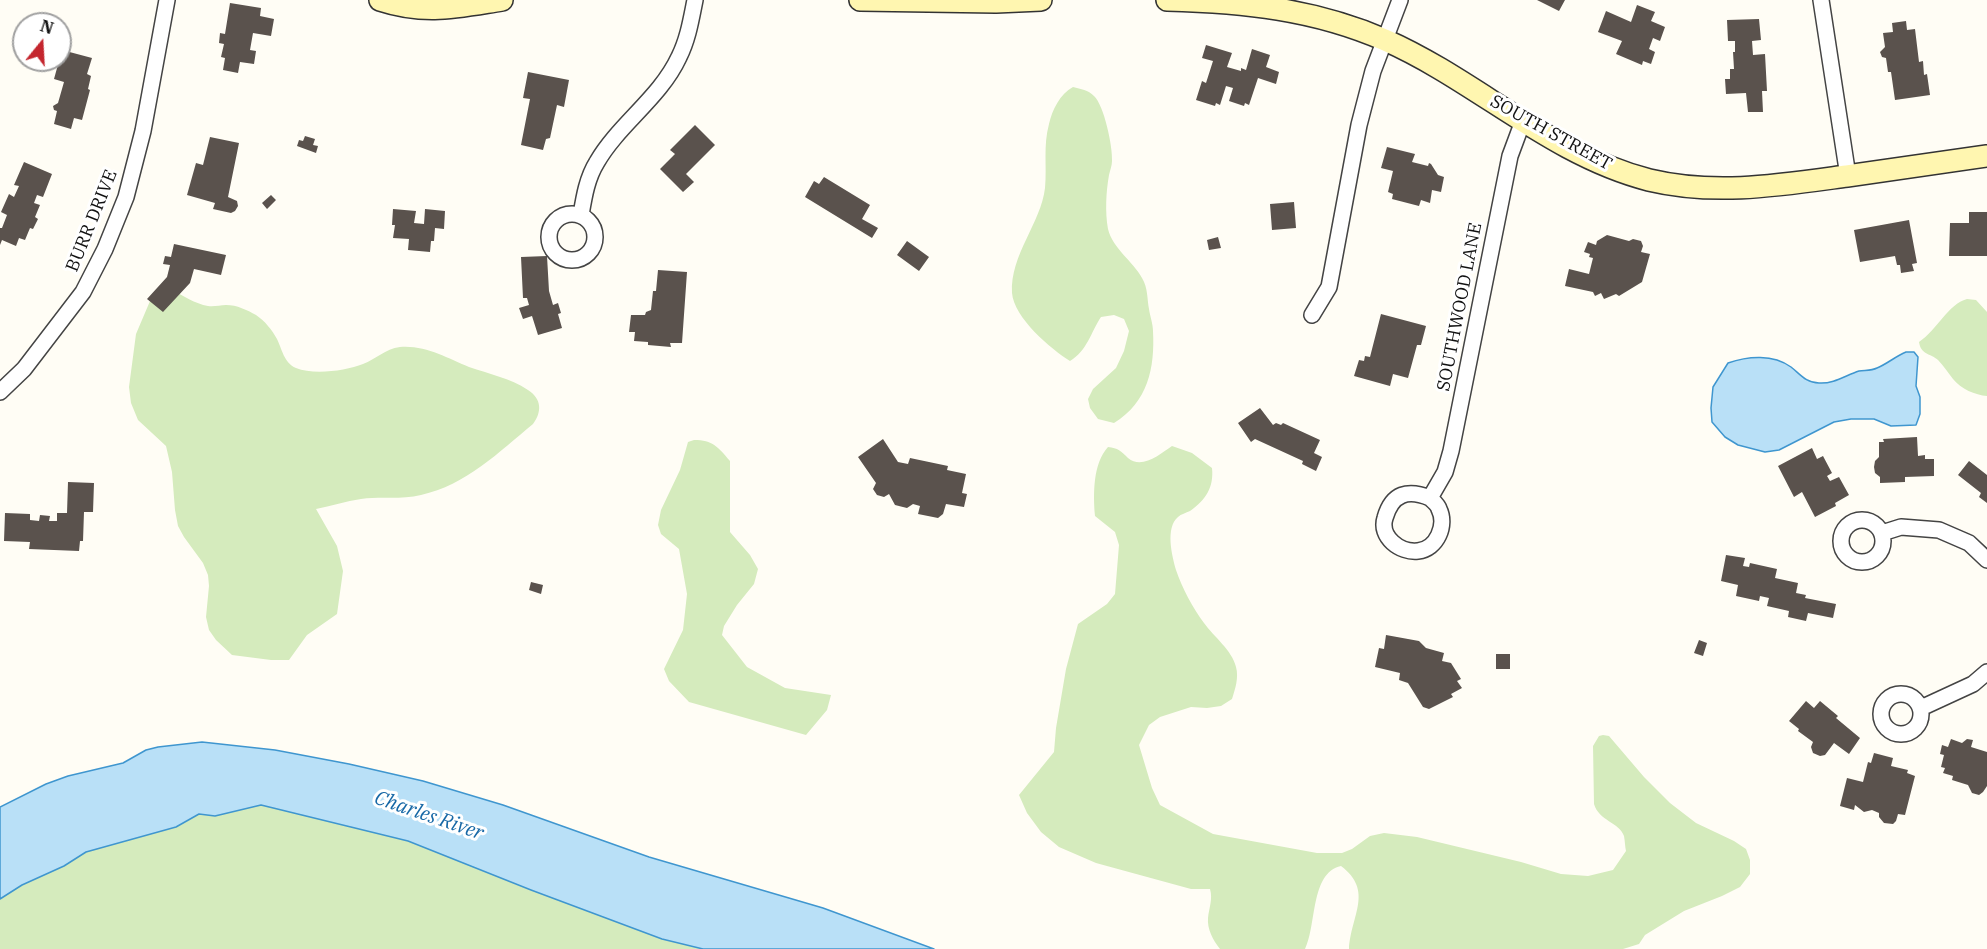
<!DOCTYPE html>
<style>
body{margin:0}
#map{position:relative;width:1987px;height:949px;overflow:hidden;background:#fffdf5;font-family:"IBM Plex Serif",serif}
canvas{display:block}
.north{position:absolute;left:12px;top:12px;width:60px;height:60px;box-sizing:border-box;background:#fff;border:2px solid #a0a0a0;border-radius:50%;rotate:18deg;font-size:16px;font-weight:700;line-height:24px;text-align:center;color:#111}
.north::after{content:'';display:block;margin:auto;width:21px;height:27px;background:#c4262e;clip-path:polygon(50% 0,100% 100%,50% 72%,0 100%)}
</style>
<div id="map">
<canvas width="1987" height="949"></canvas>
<div class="north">N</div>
</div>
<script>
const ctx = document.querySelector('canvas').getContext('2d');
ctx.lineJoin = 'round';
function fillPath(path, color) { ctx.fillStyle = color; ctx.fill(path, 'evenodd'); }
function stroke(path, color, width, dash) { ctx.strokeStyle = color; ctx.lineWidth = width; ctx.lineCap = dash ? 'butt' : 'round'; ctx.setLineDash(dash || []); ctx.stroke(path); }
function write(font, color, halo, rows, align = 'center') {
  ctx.font = font + ' "IBM Plex Serif",serif'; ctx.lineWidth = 6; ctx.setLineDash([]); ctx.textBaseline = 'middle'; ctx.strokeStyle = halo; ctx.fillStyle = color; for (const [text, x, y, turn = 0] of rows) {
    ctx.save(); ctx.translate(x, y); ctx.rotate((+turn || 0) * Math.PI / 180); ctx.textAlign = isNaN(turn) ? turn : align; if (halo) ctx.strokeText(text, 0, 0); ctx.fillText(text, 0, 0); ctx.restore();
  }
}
fillPath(new Path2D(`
 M1073,87C1081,89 1088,90 1094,96C1104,105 1113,147 1112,161C1112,166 1110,170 1109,175C1106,192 1105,212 1108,229C1113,249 1133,261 1142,278C1148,288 1147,298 1149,309C1150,316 1153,324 1153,331C1155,368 1148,402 1114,423L1098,419L1090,408L1088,399L1093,389L1116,368L1124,351L1129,331L1124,319L1114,315L1101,317C1091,332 1087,351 1070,361C1051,349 1014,318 1012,293C1010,255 1041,223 1045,188C1047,166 1043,146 1049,124C1052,110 1060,94 1073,87Z
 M171,290C183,295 195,304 208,306C214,307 220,305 226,305C237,305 247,310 256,315C265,321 272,330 277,339C282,349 284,363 296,368C313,375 346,371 363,364C376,359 385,349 400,347C426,345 447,358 469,367C489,374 510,378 528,390C542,399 542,412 533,424C499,452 466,485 421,495C401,500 381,496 361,499C346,501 331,506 316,509L337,546L343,571L337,614L307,635L289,660H271L232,655L216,640L209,630L206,617L209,586L208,575L203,563L184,537L178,526L175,510L172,472L166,446L138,420L131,403L129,387L136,334L153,294Z
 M1967,299L1976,300L1987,312V396C1975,395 1961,389 1953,379C1948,373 1944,366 1938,360C1930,353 1921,355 1919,342C1937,330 1948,304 1967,299Z
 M694,440C713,440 718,447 730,461V532L750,555L758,569L754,584L737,605L724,626L722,635L747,667L785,688L831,695L827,710L806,735L689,702L669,681L664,669L683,630L687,594L679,549L661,534L658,525L661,510L680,470L688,442Z
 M1172,446L1192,453L1212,468C1214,487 1206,500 1190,511C1186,513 1181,514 1178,517C1165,528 1172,556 1176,570C1182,588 1193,608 1204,623C1214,637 1232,650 1236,667C1239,678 1235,689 1232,699L1221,706L1207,708L1191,707L1160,717L1149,725L1139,745L1152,788L1160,805L1213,834L1317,853H1342L1352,849L1370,836L1384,833L1417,837L1521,862L1561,874L1588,876L1613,870L1626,851C1625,847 1625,841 1624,836C1619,822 1599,821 1594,804L1593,746L1599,736L1603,735L1609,736L1644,777L1670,803L1696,823L1734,841L1746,849L1750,860V874L1740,887L1722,896L1684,911L1645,935L1639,944L1623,949H1349C1351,915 1374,891 1341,866C1310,873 1317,925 1305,949H1220C1213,940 1207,929 1208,918C1209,908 1213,899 1210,889H1191L1096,863L1059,847L1041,832L1027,813L1019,795L1054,752L1056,728L1066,669L1078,624L1107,604L1115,594L1119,545L1115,532L1095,516C1093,494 1093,463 1108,447C1118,448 1121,451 1128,458C1142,470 1160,454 1172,446Z
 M261,805L408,841L531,890L662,939L703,949H0V899L22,885L64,866L86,852L176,827L199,814L215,816Z`), '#d5ebbd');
const water = new Path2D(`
 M1906,352H1914L1918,357L1916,386L1920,397V414L1916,425L1891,426L1874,419H1851L1834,422L1779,450L1765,452L1738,445L1725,437L1712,422L1711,408L1713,387L1728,363C1748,356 1773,354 1791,367C1800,374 1806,383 1819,383C1834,384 1846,375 1859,371C1865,370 1871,371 1877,368C1887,364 1896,356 1906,352Z
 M202,742L275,750L349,764L423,781L503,805L649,857L823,908L934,949H703L662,939L531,890L408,841L261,805L215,816L199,814L176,827L86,852L64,866L22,885L0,899V807L46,784L68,776L123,763L146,750L158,747Z`);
fillPath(water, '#b9e0f7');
stroke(water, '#3f96cf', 1.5);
fillPath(new Path2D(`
 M1537,0H1565L1559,11Z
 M230,3L261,8L260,16L274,19L271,36L253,33L250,50L256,51L254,64L240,62L238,73L223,70L225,58L221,57L224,44L219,43L220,33L225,34Z
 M1637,5L1655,12L1651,21L1665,27L1660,41L1653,38L1649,49L1655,52L1651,64L1643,61L1642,65L1616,54L1622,41L1598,32L1606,11L1631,22Z
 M1759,19L1761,40L1752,41L1753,55L1765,54L1767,91H1762L1763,112H1748L1746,93L1726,94L1725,79H1730V69H1734L1733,52H1735V41H1728L1727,20Z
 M1906,21L1907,30L1915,29L1919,62L1923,61L1924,75L1927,74L1930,95L1895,100L1891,72H1888L1886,58L1882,57L1880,52L1885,47L1883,33L1893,32L1892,23Z
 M1206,45L1232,53L1227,67L1241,71V68L1246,70L1252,49L1270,55L1266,67L1279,72L1276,84L1258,78L1249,105L1245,103L1244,106L1229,101L1233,88L1226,86L1220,105L1216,103L1215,106L1196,100L1202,81L1206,83L1213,61L1202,58Z
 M62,50L92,58L87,74L91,76L88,89L90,90L82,120L74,118L71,129L54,124L57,111L54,110L53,106L58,103L64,82L54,79Z
 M528,72L569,80L564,107L557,105L550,138L546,139L543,150L521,145L530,99L523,98Z
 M695,125L715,145L686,174L694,182L683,192L660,169L675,154L670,150Z
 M305,136L315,139L313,145L318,146L316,153L297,146L299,140L303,141Z
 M210,137L239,143L228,197L237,201L238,206L235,211L231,213L213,209L215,203L187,195L196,163L203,165Z
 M1387,147L1415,154L1412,162L1428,166L1429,163L1431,164L1438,175L1444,177L1441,192L1432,190L1430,203L1421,200L1419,206L1392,199L1393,194L1388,192L1393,171L1381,168Z
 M24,162L52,174L43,197L37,195L34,203L40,205L35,217L38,219L33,229L30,228L25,240L19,238L16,246L2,240L0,245V228H2L7,215L1,212L9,194L14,197L19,186L14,185Z
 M824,177L870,205L862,219L878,228L872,238L805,197L814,181L819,184Z
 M271,195L276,200L267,209L262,203Z
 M1294,202L1296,228L1272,230L1270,204Z
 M393,209L416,211L414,223L424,224L425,209L445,211L444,229L435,228L434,241H431L430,252L408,250L409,239L393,238L395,225H392Z
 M1969,212H1987V256H1949L1950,223H1969Z
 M1909,220L1917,263L1912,264L1914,271L1901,273L1900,265H1897L1895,256L1860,262L1854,230Z
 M1607,235L1629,241L1633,239L1641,241L1643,246L1641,252L1650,254L1642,282L1619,296L1616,294L1604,299L1601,293L1595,296L1593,292L1565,286L1569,269L1589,274L1593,258L1589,257L1590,254L1584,252L1588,242L1596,245L1597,241Z
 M1218,237L1221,248L1209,250L1207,240Z
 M907,241L929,257L919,271L897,255Z
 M174,244L226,255L221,275L194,269L190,283L163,312L147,299L167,277L170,265L163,264L165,256L171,257Z
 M547,256L549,291L553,305L558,303L561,313L558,314L562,328L538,335L532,316L523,319L519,308L529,305L527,298H523L521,257Z
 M658,270L687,272L682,343H670L671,347L648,345V342L634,341L635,332H629L631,315H645L646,312L651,310L653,291H656Z
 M1381,314L1426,326L1421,345H1417L1408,378L1393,374L1390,386L1354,376L1359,360L1364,361L1365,356L1370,357Z
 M1260,408L1273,425L1276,423L1281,425L1283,423L1320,440L1314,453L1322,457L1316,471L1302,464L1303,461L1255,439L1251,442L1238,423Z
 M1917,437L1918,456L1925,455V459H1934V476L1905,477V482L1880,483V477L1875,473L1874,467L1875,461L1879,457V442H1884L1883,439Z
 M883,439L898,462L908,464L910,458L948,466L947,470L966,474L962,493L967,494L964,507L946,504L943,514L938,518L918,514L920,506L913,504L907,508L895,505L889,494L884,497L877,495L873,489L876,483L858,457Z
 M1812,448L1817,459L1823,456L1832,473L1827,476L1830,481L1839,477L1849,495L1835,503L1836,506L1815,517L1802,492L1794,497L1778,466Z
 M1969,461L1987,475V503L1979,497L1981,493L1958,475Z
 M68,482L94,483L93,512H84L83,541H80L79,551L29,549L30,542L4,541L5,513L30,514V520L39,521L40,515L50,516L49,521H57V513H67Z
 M1726,555L1745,558L1743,566L1749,567L1750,563L1777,569L1775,578L1798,583L1796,593L1806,595L1805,598L1836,604L1833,618L1808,613L1806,621L1788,617L1789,611L1767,606L1769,598L1760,596L1759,601L1736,596L1738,585L1721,581Z
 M531,582L543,585L541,594L529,590Z
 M1386,635L1419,641L1426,648L1444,653L1442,661L1451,663L1461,679L1457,681L1462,688L1451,694L1453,697L1429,709L1423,707L1408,683L1399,680L1400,673L1375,667L1379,648L1384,649Z
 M1699,640L1707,643L1703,656L1694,653Z
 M1496,654H1510V669H1496Z
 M1806,701L1814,708L1820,701L1838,716L1836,718L1860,738L1849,754L1834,743L1825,755L1820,756L1813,753L1811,747L1813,742L1798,731L1799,729L1789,721Z
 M1951,739L1962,743L1967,739L1973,740L1971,747L1987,752V786L1983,792L1979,795L1972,793L1968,785L1952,780L1953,776L1943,773L1945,768L1941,767L1944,755L1940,754L1942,745L1948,747Z
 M1874,753L1893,758L1891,766L1908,770L1907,773L1915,776L1905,815L1898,814L1896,821L1893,824L1884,823L1879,817V813L1872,810L1864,812L1855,805L1854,810L1840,806L1847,778L1863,782L1868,762L1871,763Z`), '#5a524d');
const street = new Path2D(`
 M1821,0L1848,176
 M549 237a23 23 0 1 1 46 0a23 23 0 1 1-46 0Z
 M581,215C584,197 587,178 597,162C619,124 660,98 679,57C688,39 691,20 695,0
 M1312,315L1329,287L1359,125L1373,71L1400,0
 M0,392L24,369L83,292L105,249L126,197L143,131L167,0
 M1430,498C1433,501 1438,505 1439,509C1447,525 1437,549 1418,551C1400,553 1379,537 1385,518C1392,493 1408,489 1430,498L1445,472L1451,451L1510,156L1523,121
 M1841 541a21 21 0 1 1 42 0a21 21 0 1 1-42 0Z
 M1882,533L1901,527L1939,530L1969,543L1987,560
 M1881 714a20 20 0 1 1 40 0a20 20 0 1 1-40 0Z
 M1921,708L1973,684L1987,672`);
const secondary = new Path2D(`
 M380,0C426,15 457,7 502,0
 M860,0L996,2L1041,0
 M1167,0C1243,2 1314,9 1385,40C1476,80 1551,155 1649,180C1716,196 1781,185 1847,176C1894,169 1941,163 1987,156`);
stroke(street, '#444', 18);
stroke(secondary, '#333', 24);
stroke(street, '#fff', 15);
stroke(secondary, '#fff6b0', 21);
write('18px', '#111', '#fff', [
 ["SOUTH STREET",1551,133,29],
 ["BURR DRIVE",92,221,-68],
 ["SOUTHWOOD LANE",1460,307,-79]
]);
write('italic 20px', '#1768a6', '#fff', [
 ["Charles River",429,816,19]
]);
</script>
